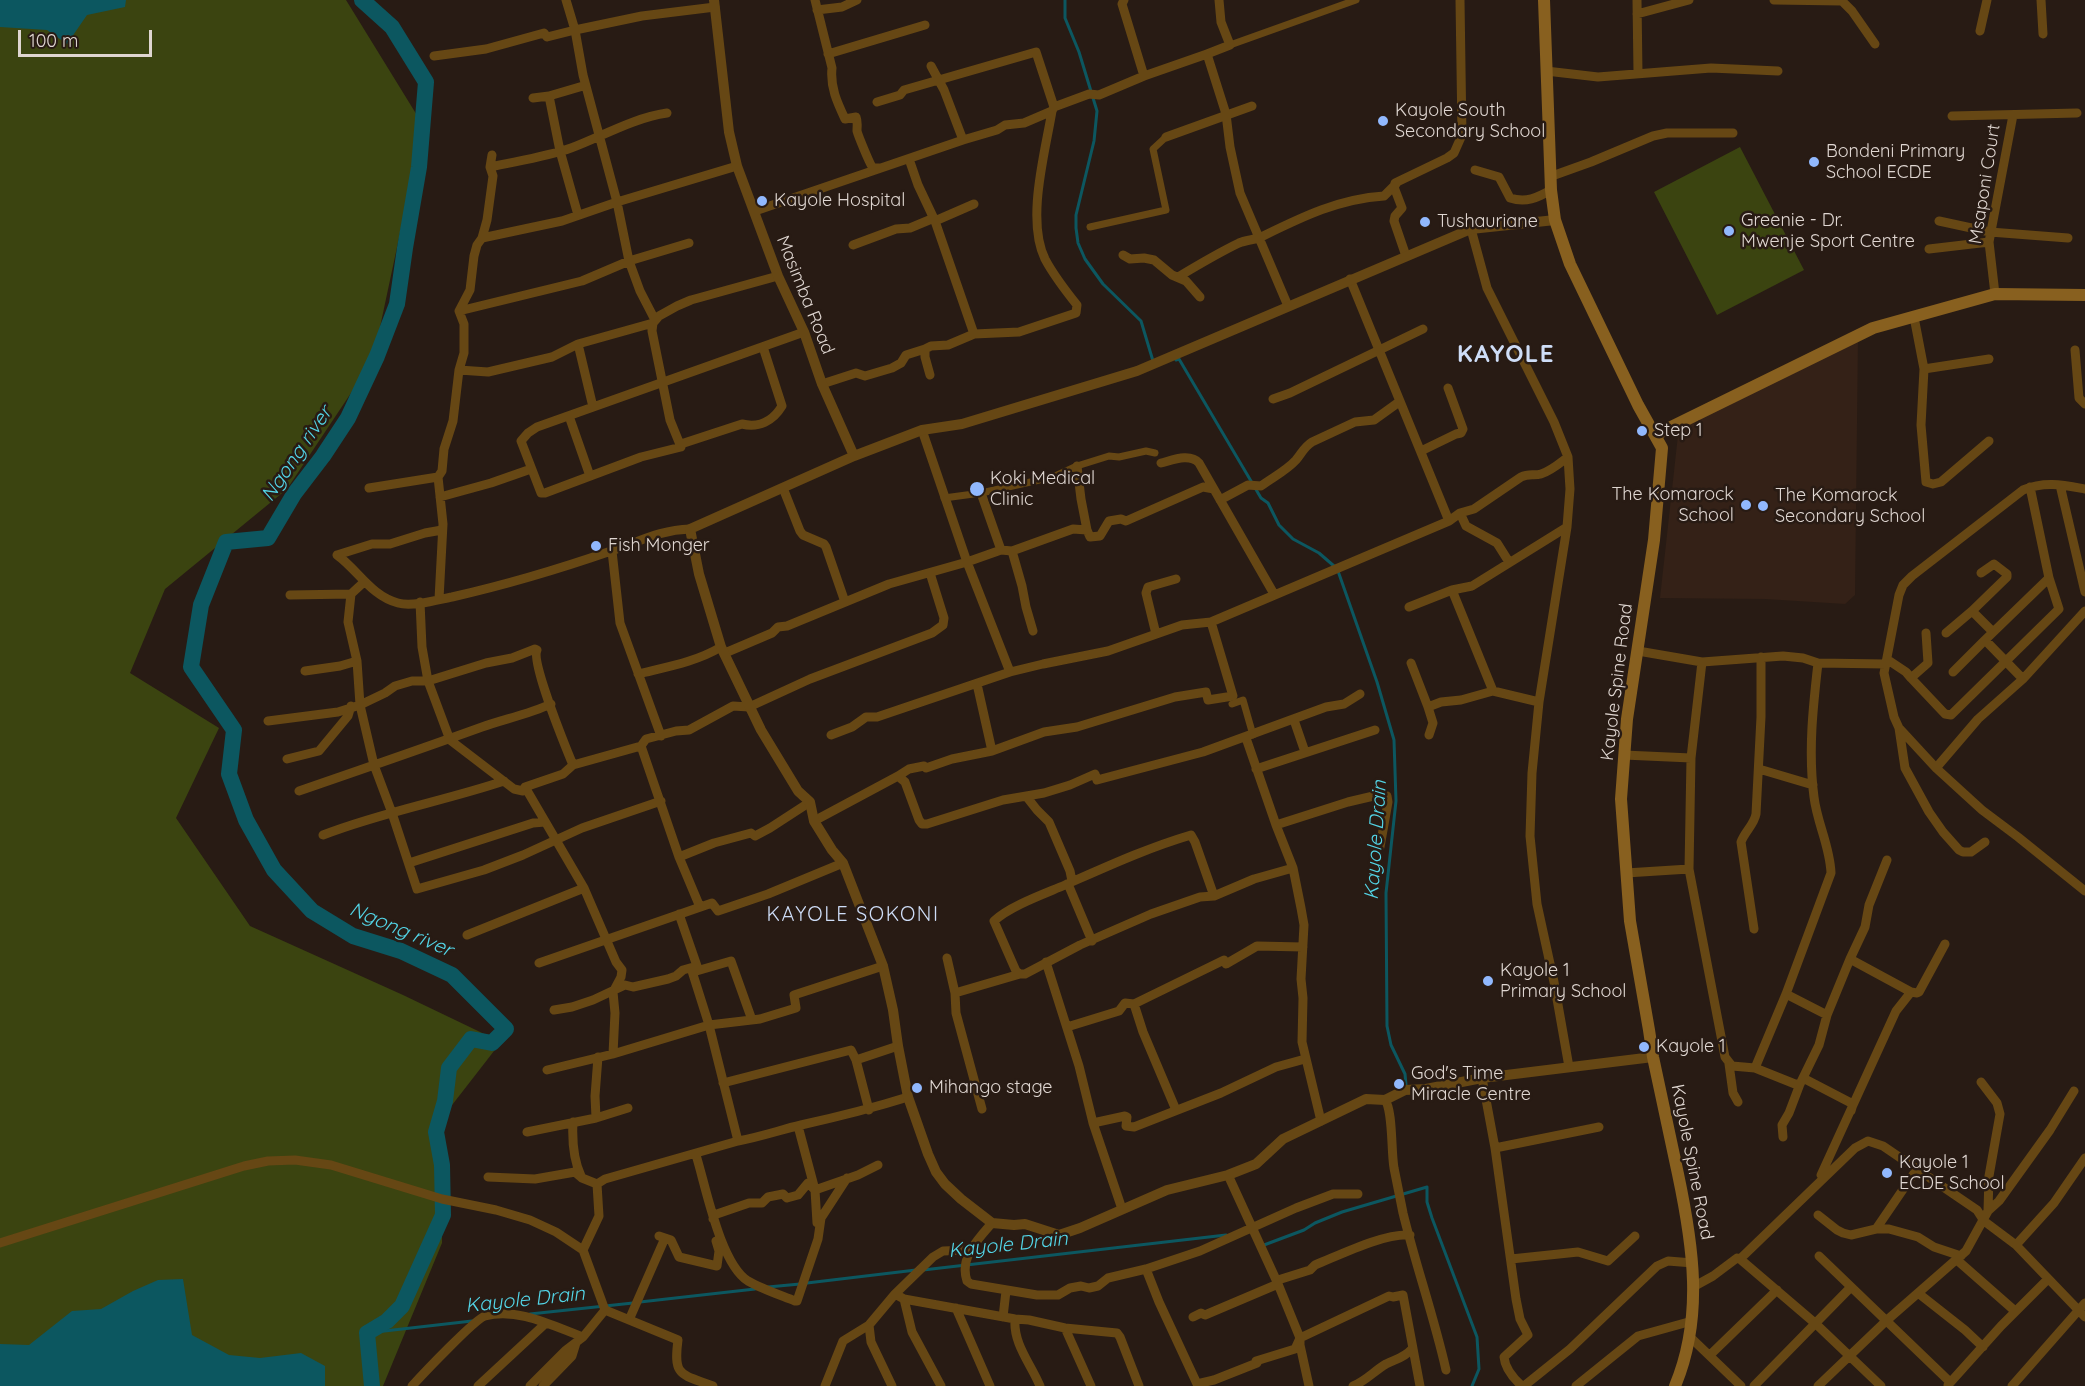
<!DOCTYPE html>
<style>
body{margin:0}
#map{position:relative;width:2085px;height:1386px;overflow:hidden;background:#281b14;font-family:Quicksand,sans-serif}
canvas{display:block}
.scale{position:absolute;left:18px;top:30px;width:134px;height:27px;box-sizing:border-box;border:3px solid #dfd6d1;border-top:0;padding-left:8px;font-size:18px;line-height:21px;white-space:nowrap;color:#dfd6d1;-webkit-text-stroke:4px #281b14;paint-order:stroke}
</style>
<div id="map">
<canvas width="2085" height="1386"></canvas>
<div class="scale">100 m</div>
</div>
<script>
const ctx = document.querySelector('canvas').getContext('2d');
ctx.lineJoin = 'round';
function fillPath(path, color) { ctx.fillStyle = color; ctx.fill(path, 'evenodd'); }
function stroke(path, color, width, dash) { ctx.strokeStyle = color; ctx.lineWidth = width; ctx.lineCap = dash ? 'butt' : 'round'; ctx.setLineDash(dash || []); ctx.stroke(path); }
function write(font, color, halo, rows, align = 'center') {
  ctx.font = font + ' Quicksand,sans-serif'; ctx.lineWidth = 5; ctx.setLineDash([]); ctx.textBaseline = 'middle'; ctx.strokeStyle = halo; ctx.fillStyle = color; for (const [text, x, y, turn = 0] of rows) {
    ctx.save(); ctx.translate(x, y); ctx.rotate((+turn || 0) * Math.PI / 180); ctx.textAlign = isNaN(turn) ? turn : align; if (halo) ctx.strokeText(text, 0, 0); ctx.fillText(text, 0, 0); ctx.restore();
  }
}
fillPath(new Path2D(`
 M1858,337L1855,595L1845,604L1765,599L1660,598L1680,417Z`), '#342117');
fillPath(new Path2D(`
 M0,0H346L423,125L373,360L287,489L165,589L130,673L219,728L176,818L250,926L403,995L501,1042L442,1118V1243L383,1386H0Z
 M1740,147L1804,270L1717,315L1654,192Z`), '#3b4410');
fillPath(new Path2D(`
 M0,0H126L125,7L87,15L67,44L47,30L0,27Z
 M183,1279L192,1335L229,1355L260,1358L301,1353L325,1366V1386H0V1344L29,1345L72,1311L101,1309L133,1291L158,1280Z`), '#0c5760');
stroke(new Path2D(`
 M1065,0V18L1079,52L1097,111L1094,141L1076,215V228L1078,243L1085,259L1103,284L1141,321L1153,361
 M1176,360L1179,359L1261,498L1268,503L1279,525L1293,539L1319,553L1334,566
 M1338,571L1377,682L1394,740L1396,801L1386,893L1387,1026L1391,1045L1405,1074L1406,1085
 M1264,1245L1304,1230L1315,1223L1342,1212L1427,1187V1202L1432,1218L1477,1337L1479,1369L1472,1386
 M923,1270L1226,1235
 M807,1283L916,1270
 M768,1287L800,1284
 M640,1302L755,1289
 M530,1314L633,1303
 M367,1333L472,1321`), '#0c5760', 3);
stroke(new Path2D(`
 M362,0L392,27L426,82L419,167L405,248L397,304L377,356L348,418L323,456L294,494L268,538L226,542L201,605L191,667L234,730L229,774L246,820L274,870L312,911L353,936L401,951L452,975L506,1029L492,1043L471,1039L449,1068L445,1101L436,1132L442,1165L443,1215L402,1306L387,1321L367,1333L372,1386`), '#0c5760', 16);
stroke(new Path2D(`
 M1230,45L1356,0
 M1090,227L1166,210L1153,149L1166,137
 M944,498L981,493L1053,477L1077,466L1109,456L1119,457L1146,451L1155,453
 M1232,704L1243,700L1253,735`), '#664714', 7);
stroke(new Path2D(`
 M566,0L575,30L642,16L715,7
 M815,0L832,68C830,87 837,102 845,119L856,117C858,122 857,125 857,131C858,135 870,165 873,168H879
 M1124,0L1122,4L1144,76
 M1219,0L1221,22L1230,45L1207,54L1226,114L1230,147L1240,193L1288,306
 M1637,0L1638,73
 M1774,0L1842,1L1852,11L1875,44
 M2041,0L2043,34
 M817,10L842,7L857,0
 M1637,14L1689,0
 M1980,31L1987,0
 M828,54L925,25
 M434,56L486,49L544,33L547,37L575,30L583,75L617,202L629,261L640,291L655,320
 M931,66L944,90L963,140
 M1546,71L1598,77L1711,68L1778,71
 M533,98L549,96
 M877,102L900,95L904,90L1036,52L1054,107
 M1952,116L2077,113
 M1166,137L1252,106
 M909,159L918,185L935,221L974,334L948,345L931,346L925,349V357L930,375
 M490,167C517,161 546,157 571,148C603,136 633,118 667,113
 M1475,170L1499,177L1510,198C1526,203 1537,198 1551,190
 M1552,176L1591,162L1653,136L1667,133H1733
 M755,211L963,140L997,130L1005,125L1024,123L1052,111L1054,107L1089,94L1099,95L1144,76L1207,54
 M578,215L560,151L549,96L583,86L586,87
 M935,221L974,204
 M1939,221L1990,232L2068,238
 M1471,229L1487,288L1554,422L1568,457L1570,489L1567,527L1539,702L1532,773L1530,836L1537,904L1554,982L1569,1067
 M482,238L562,221L617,202L737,166
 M853,245L896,229L910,228L934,218
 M1929,249L1989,242
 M1123,255L1130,259L1144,258L1154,260L1172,275L1186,281L1200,297
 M1406,256L1394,221L1395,216L1402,208L1394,187L1395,183L1447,158L1454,153L1462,135L1460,0
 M778,276L691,300L677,306L659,316L653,323L652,331L670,420L681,447L641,457L545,493H541L521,441L528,433L537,427L804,332
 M1178,277C1198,265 1218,253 1239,243C1246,240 1254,240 1261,237C1302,217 1338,199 1384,196L1396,184
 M1350,279L1449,521
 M1995,294L1989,242L2013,115
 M459,311L582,281L629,261L689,243
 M1914,317L1924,369L1921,425L1926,482L1933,484L1941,482L1989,441
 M974,334L1019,332L1076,313L1077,305C1065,290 1054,276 1045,259C1026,220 1045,153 1052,111
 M578,344L653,323
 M2075,350L2079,398L2085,404
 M1924,369L1989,359
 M459,370L488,372L552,357L578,344L593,407
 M822,384L856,373L865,376L892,368L901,363L906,355L925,349
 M1273,399L1290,393L1423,329
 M569,416L590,476
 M922,430L967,562L1010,672
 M681,444L742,424C759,428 773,421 782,406L763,347
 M1421,451L1456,434L1461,433L1463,429L1448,388
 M1161,463C1173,460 1190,453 1199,463L1274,594
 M1077,466L1081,499L1087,530
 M2060,485L2085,592
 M369,488L438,477
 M783,488L800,531L803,535L824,544L826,547L845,602
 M981,493L1001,550
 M440,497L491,483L531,469
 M1220,500L1248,485L1261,486C1273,477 1286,471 1296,460C1302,453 1304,447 1312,442L1355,422L1374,420L1399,402
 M1460,513L1466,526L1497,543L1509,562
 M612,551L620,623L661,736
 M1012,551L1022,586L1026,607L1033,631
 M337,555C358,570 371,596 398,603C412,607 437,600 452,597C505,585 559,569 611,551C639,542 659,530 690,529
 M337,555L372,544H390L425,533L442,530
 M1981,573L1994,564L2007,574V577L1972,611L1992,631
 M364,582L351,594L348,622L357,661L360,705L374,765L392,813L417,889L484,870L523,855L582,828L661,801
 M1452,590L1472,586L1567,527
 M290,595L351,594
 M439,599L443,524L438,477L442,471L444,449L453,421L459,370L464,353V324L459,311L470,290L474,256L477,245L482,238L487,220L493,176L490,167L492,155
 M420,602L422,647L428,681L450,740L514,789L523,791L525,787L563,774L573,765L641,746L646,739L676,731L689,730L733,706L749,707L810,679L932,633L943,625L944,618L930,573
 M1409,607L1452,590L1493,691L1539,702
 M1946,633L1972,611
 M1156,634L1146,593L1148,587L1176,579
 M1985,640L2049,578L2030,487
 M1638,651L1702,662L1783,656L1803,658L1818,663L1886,664
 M725,653L772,633L778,627L787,626L889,584L967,562L1001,550L1012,551L1073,529L1087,530L1090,537L1100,536L1109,521L1121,519L1126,521L1203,487L1214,489
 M1888,660L1906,672L1911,678L1928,663L1926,633
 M1411,663L1428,707
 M305,671L340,666L357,661
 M1953,672L1985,640L2023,679
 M638,674C666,667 696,662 721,647
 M1911,678L1945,714L1951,715L2059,609L2049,578
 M977,684L992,751
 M1294,720L1305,752
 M268,721L338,712L360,705L385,693L395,686L412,681H428L486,663L512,658L535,649L537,650C531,662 566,748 573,765
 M1900,729L1936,768L1982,810L2018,837L2085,891
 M831,735L852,727L866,717H877L1010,672L1043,664L1108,651L1182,625L1211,622L1449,521L1460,513L1474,509L1521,477C1529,473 1534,476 1541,474C1551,471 1560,463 1568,457
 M1429,735L1433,723L1428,707L1441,702L1461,700L1493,691
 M1246,738L1276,825L1293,868L1301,908L1304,925L1301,979L1303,998L1302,1042L1321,1121
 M641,746L679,857L700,907
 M1624,755L1691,758
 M287,759L319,751L348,716L351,706
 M1936,768L1978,719L2023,679L2085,611
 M1256,769L1375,730
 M1759,769L1813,785
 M898,776L909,769L924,766L926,768L952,759L992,751L1044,732L1077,727L1175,697L1206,692L1208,700L1233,696L1211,622
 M525,787L584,888L616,962L622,970L621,977L613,992L615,1013L613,1054
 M299,791C360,770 421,749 482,727C505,719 529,714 551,704
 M1026,796L1037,810L1049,822L1070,871L1072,881
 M814,821L898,776L905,782L919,820L922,824H927L1003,800L1044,793L1070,785L1095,774L1097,780L1203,752L1326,707L1344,704L1360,694
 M1276,825L1348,802L1382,794L1387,796L1388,802L1380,847
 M323,835C382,812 444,801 504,781
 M1985,842L1971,852H1963L1959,850L1943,832L1929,812L1905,768L1899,728L1894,717L1884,673L1899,595L1903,585L1912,576L2023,490C2045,481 2063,485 2085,489
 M679,857L714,843L751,833L755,836L770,828L810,802
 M409,863L533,823L545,822
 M1689,869L1691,758L1702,662
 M1626,873L1689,869L1725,1057L1732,1066L1755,1068L1786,994L1831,873C1830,846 1817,823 1814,797C1808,752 1813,707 1818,663
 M1068,884L1092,941
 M1214,896L1195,842L1191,835C1147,848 1106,867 1065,885C1044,894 1010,906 994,921L1016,971L1020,974H1025L1080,945L1151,914L1200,897L1214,896L1254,879L1293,868
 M1754,929L1741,842C1745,831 1754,825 1756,814L1761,717V657
 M467,935L584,888
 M947,958L955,993L956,1013L982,1109
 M1046,962L1079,1066L1093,1123L1122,1209
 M539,963L712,903L718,911L768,894L843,863
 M691,968L709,1025L738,1141
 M693,972L731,961L752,1020
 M1911,992L1917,993L1919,992L1945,944
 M955,993L1020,974
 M1786,994L1827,1015
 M1134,1004L1143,1032L1176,1110
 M554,1010L572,1007L593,1000L625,985L633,987L668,979L676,976L683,970L697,966L679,914
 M1067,1027L1119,1011L1125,1003L1134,1004L1224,960L1226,964L1257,946L1303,947
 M856,1060L869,1110
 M1729,1064L1733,1093L1738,1102
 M1755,1068L1795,1084H1800L1819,1045L1827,1015L1850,959L1865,927L1869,905L1887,860
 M547,1070L613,1054L709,1025L760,1019L796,1008L794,995L883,966
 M1482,1078L1495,1148L1516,1299L1520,1319L1528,1335L1504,1357C1505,1369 1513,1378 1522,1386
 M1803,1078L1853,1104L1851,1111
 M1981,1082L1997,1103L2000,1114L1989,1176L1988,1211
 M723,1083L851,1050L856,1060L898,1046
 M1385,1100C1393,1110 1391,1151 1394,1168C1397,1183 1400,1198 1403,1213C1416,1266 1434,1317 1446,1370
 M596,1118L595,1096L598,1057
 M573,1122C572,1141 573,1159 581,1176
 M1093,1123L1125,1116L1127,1117L1126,1126L1134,1127L1221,1093L1276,1067L1305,1059
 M798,1126L815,1190L817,1223
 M527,1132L596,1118L628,1108
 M1783,1137L1782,1125L1789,1113L1800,1084
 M1495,1148L1599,1127
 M696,1155C706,1187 720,1263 748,1281C762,1289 780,1295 795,1301H797L818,1239L821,1218L847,1178
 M1228,1175L1278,1284L1300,1338V1345L1309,1386
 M1821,1175L1896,1011L1911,992L1850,959
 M488,1177L535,1179L575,1172L582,1178L597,1184
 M597,1184L605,1179L738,1141C760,1137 780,1130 801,1125C837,1117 873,1108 908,1097
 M1818,1215L1837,1230L1843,1233L1851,1235L1876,1229H1889L1918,1237L1934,1247L1961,1256
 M713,1219L714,1215L749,1203H762L768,1197L783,1194L787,1198L798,1195L808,1183L815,1190L858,1175L878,1165
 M992,1223C978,1239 959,1258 967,1281L971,1284L1037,1295H1058L1070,1288L1081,1286L1089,1288L1098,1286L1108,1278L1146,1269L1200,1251L1296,1208L1333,1194H1358
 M1876,1229L1917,1169
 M659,1236L671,1240L679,1257L717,1266L719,1251L716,1241
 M0,1243L244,1166L268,1161L295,1160L331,1165L442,1199L496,1210L530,1220L556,1232L583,1250L605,1310L678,1340C673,1377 681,1374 713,1386
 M2016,1245L2054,1203L2085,1158
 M583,1250L599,1216L597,1184
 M1819,1256L1950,1382
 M1511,1259L1578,1252L1608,1261L1635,1236
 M1740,1259L1816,1324L1881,1386
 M1957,1260L2015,1311
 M1146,1269L1159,1302L1198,1386
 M1693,1287L1713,1276L1737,1258L1740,1259L1855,1148L1868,1141L1883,1146L1977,1210L1984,1221L2016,1245L2085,1317
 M1918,1293L1965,1330L1983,1347
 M895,1294L904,1299L1015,1319L1029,1320L1065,1328L1117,1333L1120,1337L1139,1386
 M904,1299L912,1332L941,1386
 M956,1308L990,1386
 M1003,1317L1006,1291
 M1193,1317L1201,1313L1205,1315L1278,1284V1280L1310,1270L1315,1265C1340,1255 1384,1233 1410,1235
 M1015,1319C1013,1344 1031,1364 1040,1386
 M629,1320L665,1238
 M869,1325L871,1342L892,1386
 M1065,1328L1091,1386
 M1689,1336L1741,1386
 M1710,1355L1777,1290
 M1197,1384L1214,1380L1257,1363L1256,1361L1295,1349L1300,1338L1389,1296L1393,1297L1403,1295L1420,1386
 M1948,1385L2001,1326L2047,1280
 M412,1386C422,1375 475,1319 485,1316C517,1307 553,1326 583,1337
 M478,1386L546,1323
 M530,1386L566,1350L583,1337L605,1310
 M543,1386L572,1356L576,1343
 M825,1386L843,1341L869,1325L895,1294L933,1257L943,1251L969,1250
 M1353,1386C1366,1381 1374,1371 1386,1364C1396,1359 1404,1358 1412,1349
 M1524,1386L1570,1349L1657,1266L1668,1261L1693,1263
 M1576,1386L1638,1336L1692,1321
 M1754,1386L1851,1287
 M1818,1386L1886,1321L1966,1251L1988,1211L1999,1201L2050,1130L2074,1091
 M2012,1386L2085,1303`), '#664714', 9);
stroke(new Path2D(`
 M714,0L729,132L737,166L778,276L804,332L822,384L854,456
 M1555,220L1471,229L1137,371L962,424L922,430L854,456L690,529L699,574L721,647L761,730L798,791L810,802L814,821L832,850L843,863L883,966L893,1010L898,1046L908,1097L928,1154L936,1172L945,1184L961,1199L992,1223L1014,1225L1025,1224L1059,1235L1080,1228L1167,1190L1228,1175L1256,1164L1283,1139L1366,1099L1385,1100L1405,1090L1426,1089L1482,1078L1653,1057`), '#664714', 10);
stroke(new Path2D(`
 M1544,0L1551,190L1555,220L1570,264L1638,405L1662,448L1654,540L1627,719L1621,799L1630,921L1649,1030L1653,1057C1661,1096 1670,1135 1678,1174C1693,1245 1704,1317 1675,1386
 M1655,435L1873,328L1995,294L2085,295`), '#88601f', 12);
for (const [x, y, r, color] of [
 [1383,121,6,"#91b8fd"],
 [1814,162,6,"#91b8fd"],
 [762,201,6,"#91b8fd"],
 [1425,222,6,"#91b8fd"],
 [1729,231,6,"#91b8fd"],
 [1642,431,6,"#91b8fd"],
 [977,489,8,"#91b8fd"],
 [1746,505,6,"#91b8fd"],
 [1763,506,6,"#91b8fd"],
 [596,546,6,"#91b8fd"],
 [1488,981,6,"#91b8fd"],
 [1644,1047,6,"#91b8fd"],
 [1399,1084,6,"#91b8fd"],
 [917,1088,6,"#91b8fd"],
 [1887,1173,6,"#91b8fd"]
]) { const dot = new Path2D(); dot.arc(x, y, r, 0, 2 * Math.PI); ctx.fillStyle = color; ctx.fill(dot); stroke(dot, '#281b14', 2); }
write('18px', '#dfd6d1', '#281b14', [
 ["Kayole South",1395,111],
 ["Secondary School",1395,132],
 ["Bondeni Primary",1826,152],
 ["School ECDE",1826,173],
 ["Kayole Hospital",774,201],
 ["Greenie - Dr.",1741,221],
 ["Mwenje Sport Centre",1741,242],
 ["Tushauriane",1437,222],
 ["Step 1",1654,431],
 ["Koki Medical",990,479],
 ["Clinic",990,500],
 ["The Komarock",1734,495,"right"],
 ["School",1734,516,"right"],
 ["The Komarock",1775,496],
 ["Secondary School",1775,517],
 ["Fish Monger",608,546],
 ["Kayole 1",1500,971],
 ["Primary School",1500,992],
 ["Kayole 1",1656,1047],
 ["God's Time",1411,1074],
 ["Miracle Centre",1411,1095],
 ["Mihango stage",929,1088],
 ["Kayole 1",1899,1163],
 ["ECDE School",1899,1184]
], 'left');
write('18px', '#dfd6d1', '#281b14', [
 ["Msaponi Court",1985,184,-81],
 ["Masimba Road",805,295,68],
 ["Kayole Spine Road",1617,682,-83],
 ["Kayole Spine Road",1692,1162,79]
]);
write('italic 20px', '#53d5e7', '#281b14', [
 ["Ngong river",297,454,-56],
 ["Kayole Drain",1376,840,-86],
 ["Ngong river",401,930,23],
 ["Kayole Drain",1008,1245,-6],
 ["Kayole Drain",525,1300,-6]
]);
ctx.letterSpacing = '1.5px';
write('20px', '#ceddf7', '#281b14', [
 ["KAYOLE SOKONI",853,915]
]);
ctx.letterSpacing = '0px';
ctx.letterSpacing = '1.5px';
write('bold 24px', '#ceddf7', '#281b14', [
 ["KAYOLE",1506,355]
]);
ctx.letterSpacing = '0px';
</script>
